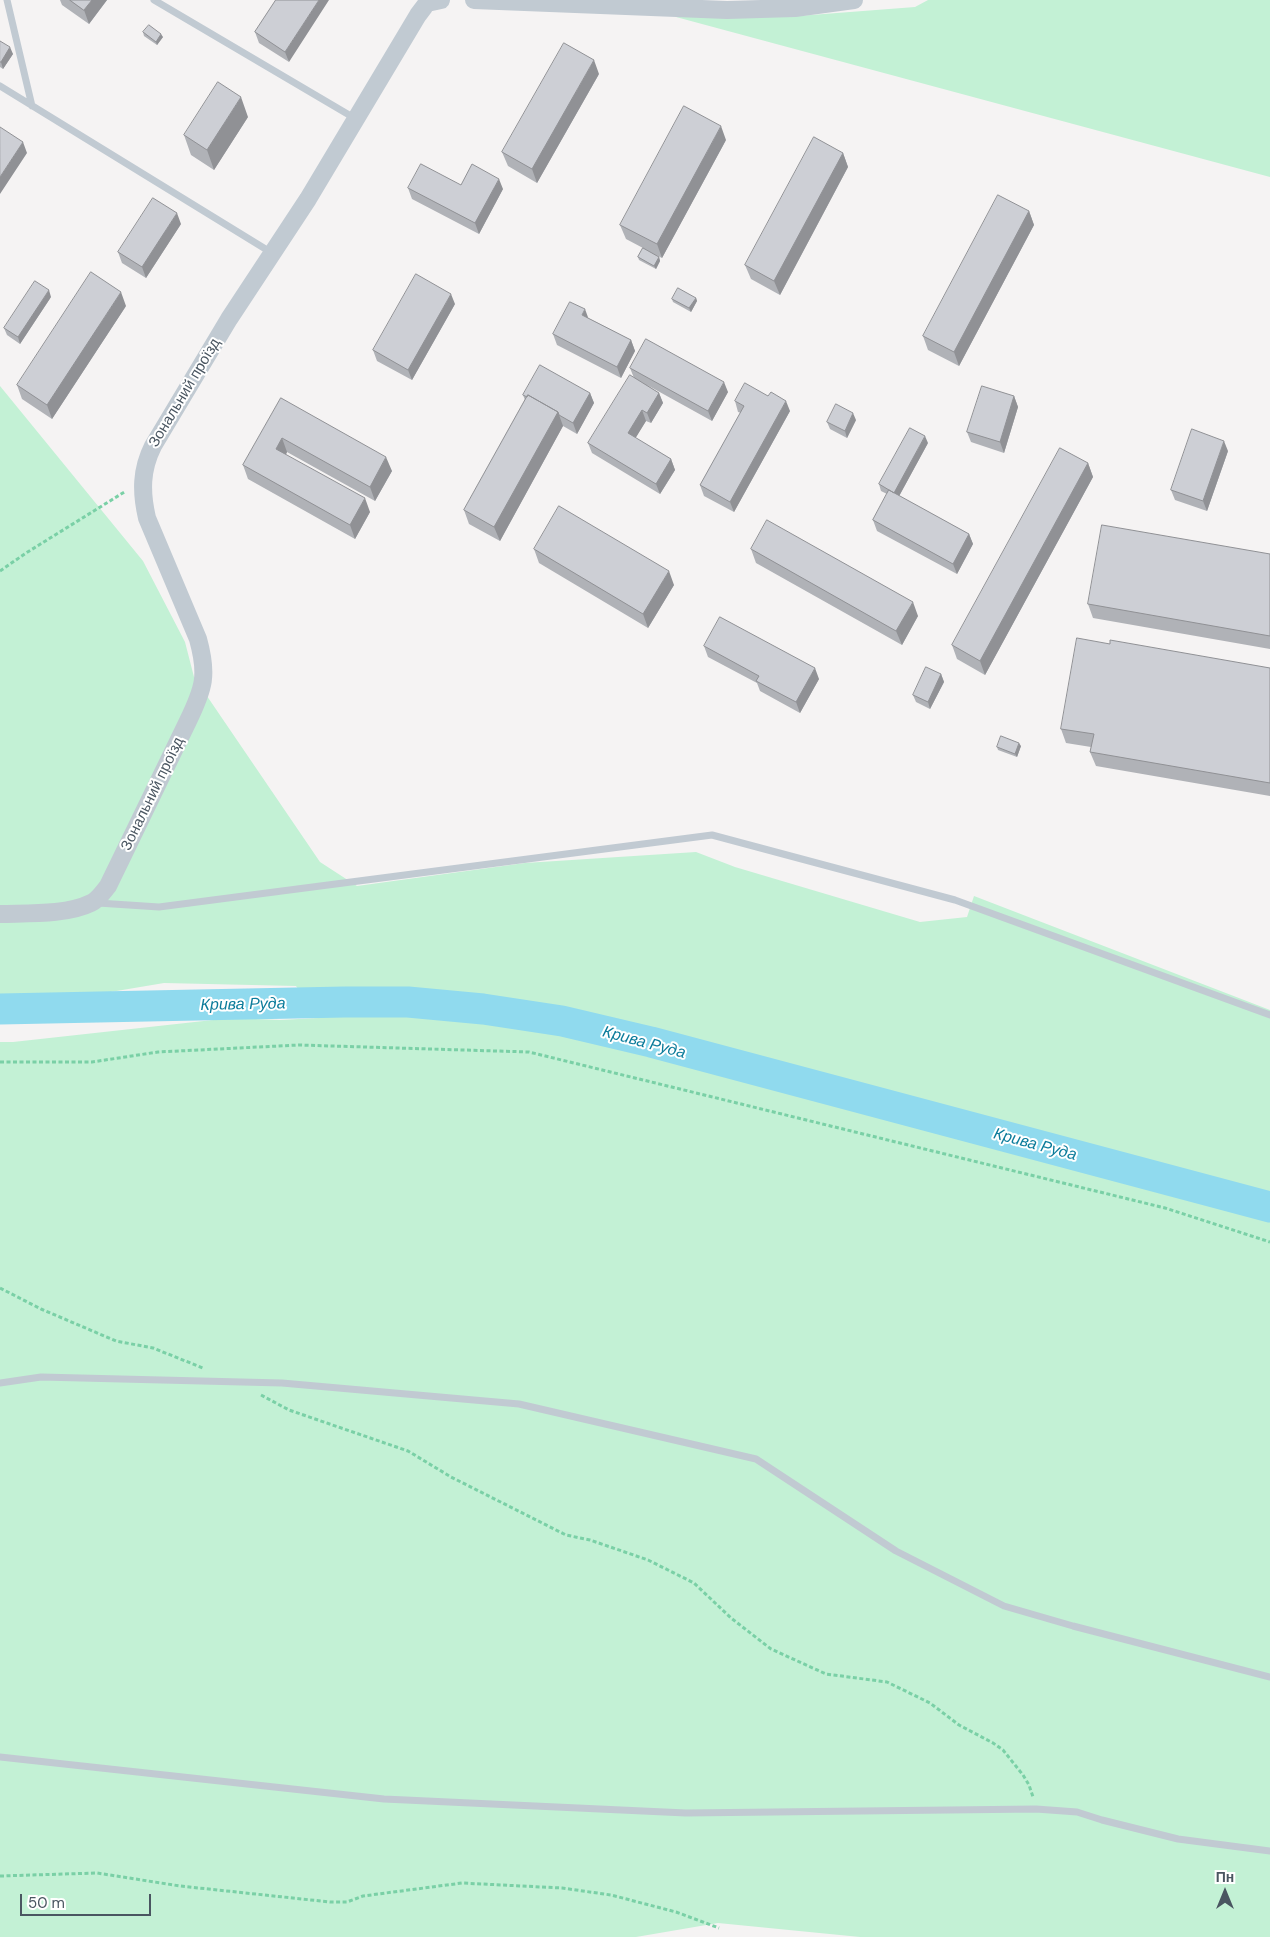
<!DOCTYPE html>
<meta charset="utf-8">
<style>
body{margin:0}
#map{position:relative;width:1270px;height:1937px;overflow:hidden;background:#f5f3f3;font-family:"DM Sans",sans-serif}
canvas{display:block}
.north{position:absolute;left:1200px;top:1867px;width:50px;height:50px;-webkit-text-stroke:4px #fff;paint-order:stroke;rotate:0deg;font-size:14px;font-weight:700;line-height:20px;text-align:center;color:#4a5661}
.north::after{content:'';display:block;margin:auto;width:18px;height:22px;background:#4a5661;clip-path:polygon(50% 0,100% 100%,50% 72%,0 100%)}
.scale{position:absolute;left:20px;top:1894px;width:131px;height:22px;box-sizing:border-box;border:2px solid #4a5661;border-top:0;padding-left:6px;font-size:15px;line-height:18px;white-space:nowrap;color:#4a5661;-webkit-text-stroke:4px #fff;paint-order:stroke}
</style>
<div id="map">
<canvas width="1270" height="1937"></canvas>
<div class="north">Пн</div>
<div class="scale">50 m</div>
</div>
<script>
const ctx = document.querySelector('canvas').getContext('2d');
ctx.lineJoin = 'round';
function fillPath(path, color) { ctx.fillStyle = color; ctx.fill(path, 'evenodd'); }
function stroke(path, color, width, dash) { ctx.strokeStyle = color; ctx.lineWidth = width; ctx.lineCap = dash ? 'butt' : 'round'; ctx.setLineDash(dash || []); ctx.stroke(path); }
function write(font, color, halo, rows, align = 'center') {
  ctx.font = font + ' "DM Sans",sans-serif'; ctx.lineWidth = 4; ctx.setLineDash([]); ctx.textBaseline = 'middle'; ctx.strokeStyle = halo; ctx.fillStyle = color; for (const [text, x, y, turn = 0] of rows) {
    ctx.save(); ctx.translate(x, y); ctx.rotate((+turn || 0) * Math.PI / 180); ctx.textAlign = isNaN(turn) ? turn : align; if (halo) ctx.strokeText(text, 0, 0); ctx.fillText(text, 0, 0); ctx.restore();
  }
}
fillPath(new Path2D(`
 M928,0H1270V177L676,17L798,16L915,7Z
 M0,386L143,561L185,642L194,677L320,862L357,886L525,863L696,852L735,867L920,922L967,917L974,896L1270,1010V1937H860L718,1923L636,1937H0V1042H13L231,1018L280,1020L318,1018L296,986L164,983L57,1001H0Z`), '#c3f1d5');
stroke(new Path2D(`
 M0,1009L345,1002H408L483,1009L562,1021L651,1042L1270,1207`), '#90daee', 31);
stroke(new Path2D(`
 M0,571L26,553L126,491
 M0,1062H92L158,1052L299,1045L529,1052L1165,1208L1270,1242
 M0,1288L41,1309L116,1341L153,1348L203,1368
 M261,1395L289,1410L408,1451L451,1477L566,1535L590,1540L648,1560L694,1583L731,1618L771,1649L826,1674L887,1682L930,1703L959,1725L993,1743L1003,1750L1023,1775L1029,1785L1033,1797
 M0,1876L97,1873L180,1886L330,1902H347L363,1896L462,1883L562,1888L611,1895L676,1912L719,1928`), '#7ad0a6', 3, [4, 2.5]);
stroke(new Path2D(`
 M7,0L32,106
 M154,0L356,119
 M0,86L272,253
 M98,903L159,907L712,835L955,900L1270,1015
 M0,1383L41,1377L282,1383L519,1404L756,1459L896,1551L1004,1606L1073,1626L1270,1677
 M0,1757L384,1799L686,1813L1036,1809L1077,1812L1102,1820L1178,1839L1270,1851`), '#c1cad2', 7);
stroke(new Path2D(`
 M474,0L727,10L795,8L854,0
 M0,914C27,913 67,915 91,903C98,900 103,892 108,886L188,721C204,688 208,675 198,639L147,518C141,492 141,470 153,446L229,319L308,199L418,15L427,3L441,0`), '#c1cad2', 18);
fillPath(new Path2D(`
 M60,0H107L89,24L62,5Z
 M276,0L289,62L259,43L255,32Z
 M143,32L163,37L157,45L144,36Z
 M0,41L13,54L3,69L0,67Z
 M599,74L537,183L508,166L502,152Z
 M248,117L214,170L191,155L184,135Z
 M726,140L662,258L656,255L659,257L660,261L656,269L639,260L638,257L643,248L626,239L620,225Z
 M843,153L848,167L780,295L751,279L745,265Z
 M461,185L503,189L479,234L412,199L408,188Z
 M1029,211L1034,225L959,366L928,350L923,336Z
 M181,224L146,278L122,263L118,252Z
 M51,297L20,344L7,335L4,328Z
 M696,298L697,301L691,312L673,302L672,299Z
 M455,304L412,380L377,361L373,350Z
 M126,306L52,419L22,399L17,385Z
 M588,318L631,340L635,351L621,378L557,345L553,334Z
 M630,368L728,392L712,421L647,385L659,393L663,403L651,423L646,421L635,438L671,459L675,470L660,494L592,453L588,443L634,378Z
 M590,393L594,403L577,434L563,426L500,541L469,524L464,510L525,400L523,395Z
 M1014,396L1018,407L1004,453L971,442L967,432Z
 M281,398L392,471L375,501L287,452L286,455L370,512L355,539L248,479L243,465Z
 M735,401L790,411L734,512L704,496L700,485L741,413L738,412Z
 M856,420L847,438L830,429L827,422Z
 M928,443L899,496L969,534L973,544L957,574L877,531L873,520L887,494L881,491L879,484Z
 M1228,451L1207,511L1175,500L1171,490Z
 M1088,463L1093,477L985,675L957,659L952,645Z
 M534,549L674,585L648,628L539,563Z
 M751,549L918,616L902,645L756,563Z
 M1270,554V649L1093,618L1088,604Z
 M1110,644L1270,668V796L1096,766L1090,752L1091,747L1066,743L1061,729Z
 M704,646L819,679L800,713L760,691L757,683L708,657Z
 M941,674L944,682L930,709L916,702L913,695Z
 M1021,746L1017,757L998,750L997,747Z`), '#b0b2b7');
fillPath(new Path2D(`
 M92,0H107L89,24L84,10Z
 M319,0H329L289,62L285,52Z
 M161,34L163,37L157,45L156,42Z
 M10,47L13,54L3,69L1,62Z
 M594,60L599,74L537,183L532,169Z
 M241,97L248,117L214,170L207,150Z
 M721,126L726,140L662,258L657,244Z
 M23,142L27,153L0,194V177Z
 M843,153L848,167L780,295L774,281Z
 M499,179L503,189L479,234L475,223Z
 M1029,211L1034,225L959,366L954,352Z
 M177,213L181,224L146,278L142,267Z
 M659,257L660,261L656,269L654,266Z
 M49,290L51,297L20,344L18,337Z
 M121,292L126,306L52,419L47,405Z
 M451,294L455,304L412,380L408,370Z
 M696,298L697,301L691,312L689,308Z
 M585,309L589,320L582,315Z
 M631,340L635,351L621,378L617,367Z
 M724,382L728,392L712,421L708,411Z
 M590,393L594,403L577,434L573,423Z
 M659,393L663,403L651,423L647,413Z
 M1014,396L1018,407L1004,453L1000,442Z
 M786,401L790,411L734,512L730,502Z
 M642,410L646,421L632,444L628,433Z
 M558,412L563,426L500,541L494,527Z
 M853,413L856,420L847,438L845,431Z
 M925,436L928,443L897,500L894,493Z
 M282,438L287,452L281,463L276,449Z
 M1224,441L1228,451L1207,511L1203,501Z
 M386,457L392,471L375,501L370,487Z
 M671,459L675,470L660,494L656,484Z
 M1088,463L1093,477L985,675L980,661Z
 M365,498L370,512L355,539L350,525Z
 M969,534L973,544L957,574L953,564Z
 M669,571L674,585L648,628L643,614Z
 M913,602L918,616L902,645L896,631Z
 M815,668L819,679L800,713L796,702Z
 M941,674L944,682L930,709L928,702Z
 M1019,743L1021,746L1017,757L1015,754Z`), '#909195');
const building = new Path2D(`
 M70,0H92L84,10Z
 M276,0H319L285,52L255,32Z
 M149,25L161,34L156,42L143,32Z
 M0,41L10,47L1,62H0Z
 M564,43L594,60L532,169L502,152Z
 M218,82L241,97L207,150L184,135Z
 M684,106L721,126L657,244L620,225Z
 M0,127L23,142L0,177Z
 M814,137L843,153L774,281L745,265Z
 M421,164L461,185L472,164L499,179L475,223L408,188Z
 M998,195L1029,211L954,352L923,336Z
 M153,198L177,213L142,267L118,252Z
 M643,248L659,257L654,266L638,257Z
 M91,272L121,292L47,405L17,385Z
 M416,274L451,294L408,370L373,350Z
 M35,281L49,290L18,337L4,328Z
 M678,288L696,298L689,308L672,299Z
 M570,302L585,309L582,315L631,340L617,367L553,334Z
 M646,339L724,382L708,411L630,368Z
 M540,365L590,393L573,423L559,415L558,412L528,395L527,397L523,395Z
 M630,375L659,393L647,413L642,410L628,433L671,459L656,484L588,443Z
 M745,383L768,396L771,392L786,401L730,502L700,485L744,406L735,401Z
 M982,386L1014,396L1000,442L967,432Z
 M528,395L558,412L494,527L464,510Z
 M281,398L386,457L370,487L282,438L276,449L365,498L350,525L243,465Z
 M836,404L853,413L845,431L827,422Z
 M910,428L925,436L894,493L879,484Z
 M1192,429L1224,441L1203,501L1171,490Z
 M1060,448L1088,463L980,661L952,645Z
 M889,490L969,534L953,564L873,520Z
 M559,506L669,571L643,614L534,549Z
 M767,520L913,602L896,631L751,549Z
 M1102,525L1270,554V636L1088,604Z
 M720,617L815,668L796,702L756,681L759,676L704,646Z
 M1077,638L1110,644V640L1270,668V783L1090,752L1094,734L1061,729Z
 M926,667L941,674L928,702L913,695Z
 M1001,736L1019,743L1015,754L997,747Z`);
fillPath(building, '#cdcfd5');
stroke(building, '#909195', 1);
write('15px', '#4a5661', '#fff', [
 ["Зональний проїзд",185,393,-59],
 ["Зональний проїзд",153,794,-64]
]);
write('italic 16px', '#0c7c9b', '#fff', [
 ["Крива Руда",243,1005,-1],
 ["Крива Руда",644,1043,15],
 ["Крива Руда",1035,1145,15]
]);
</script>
